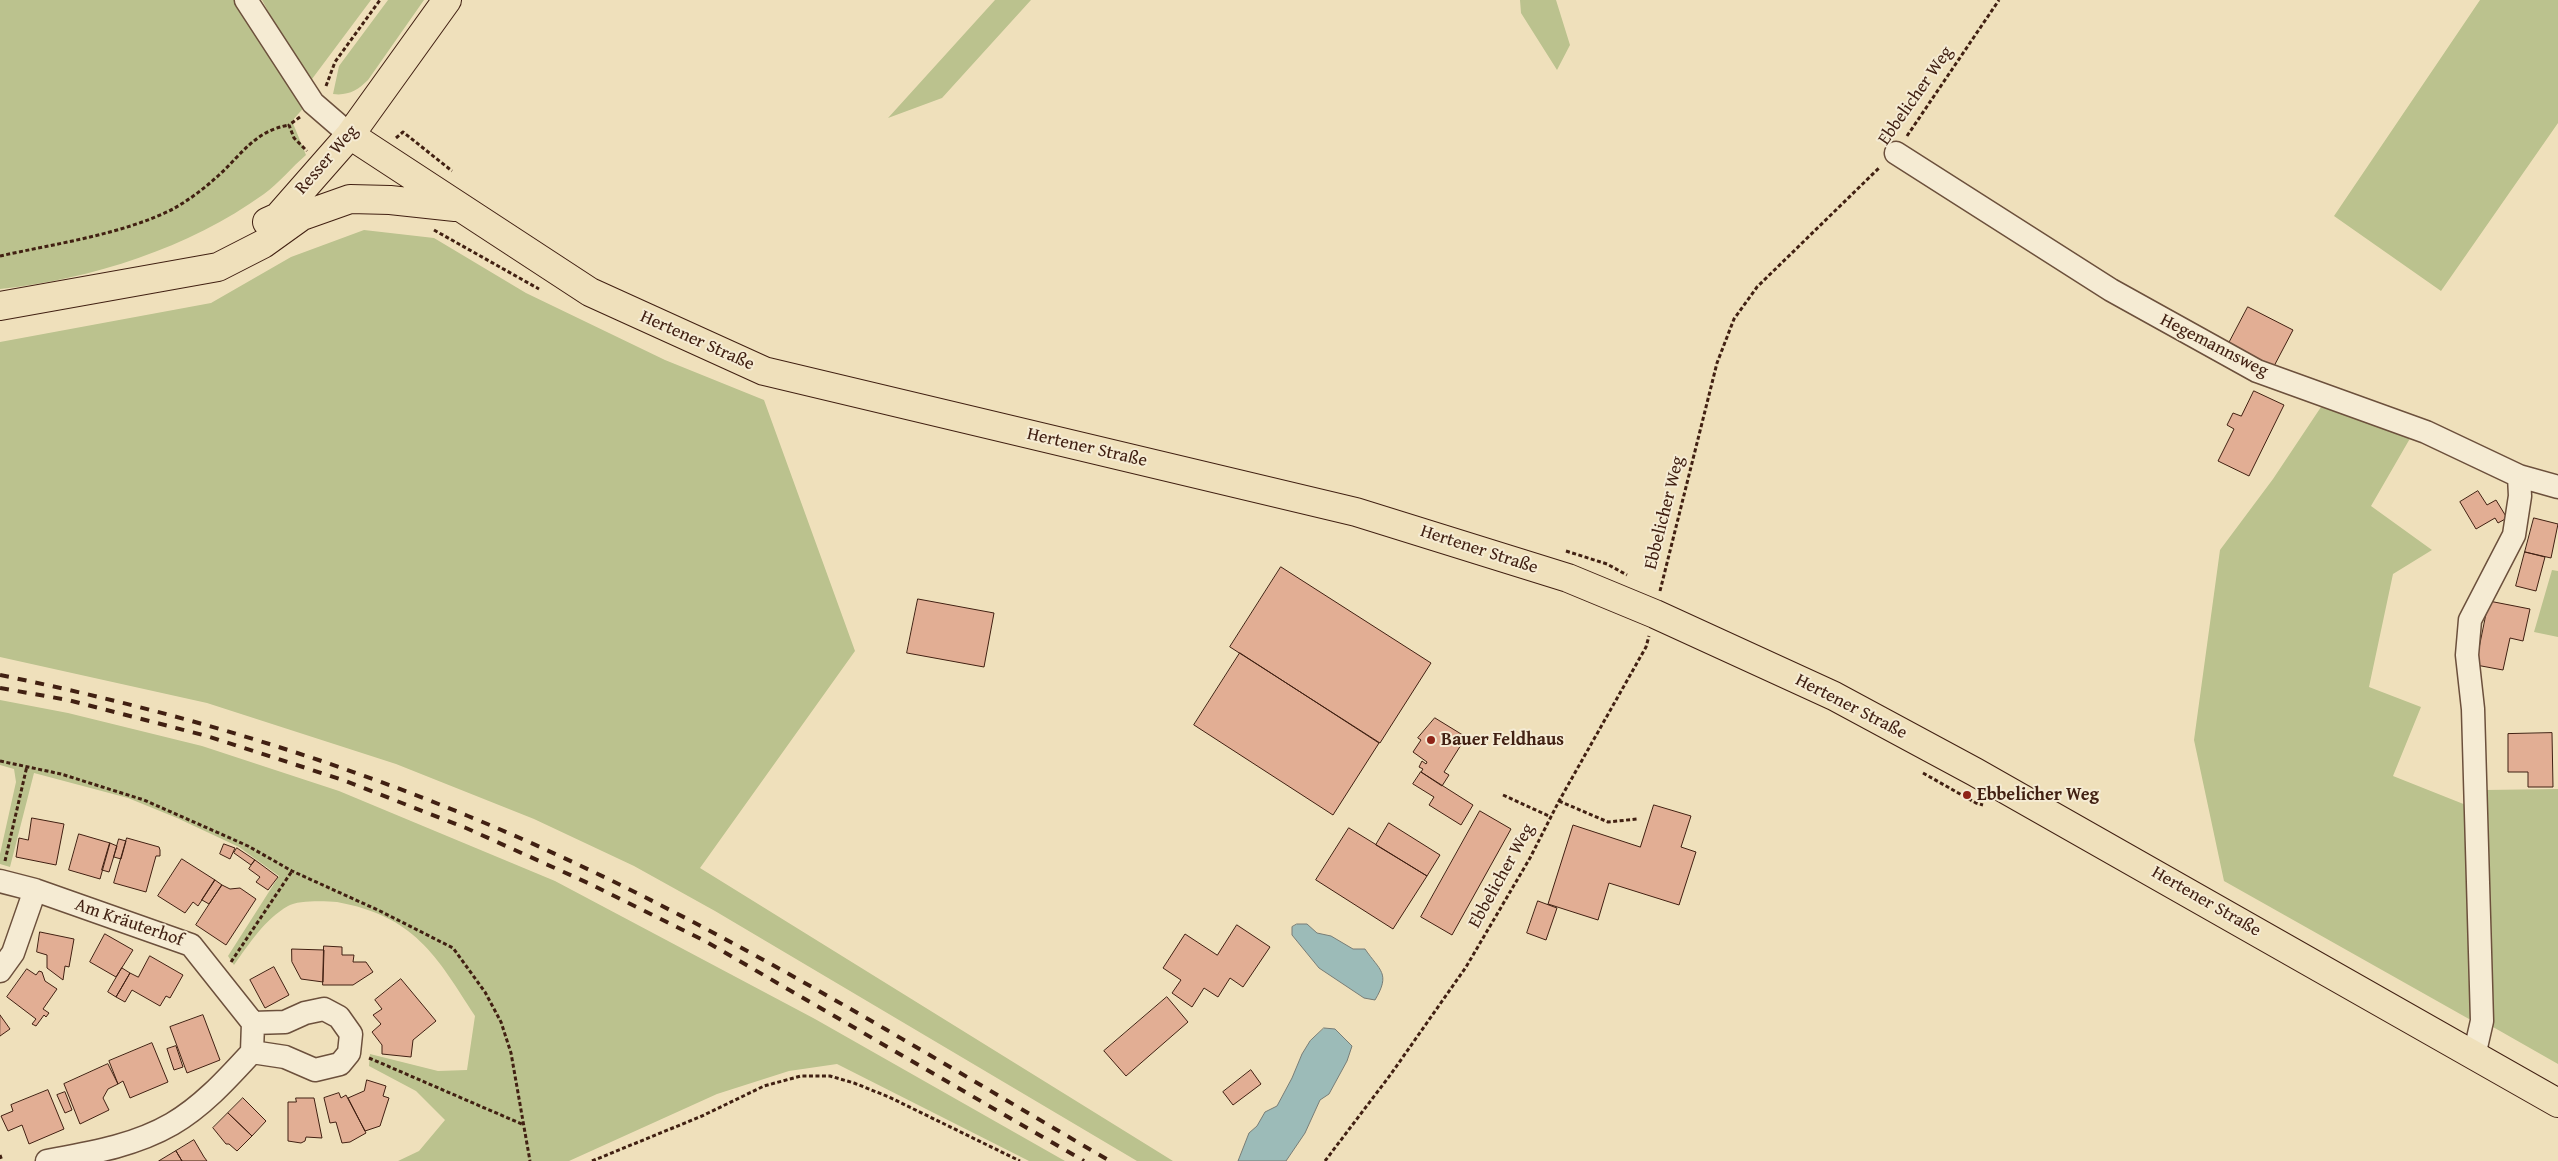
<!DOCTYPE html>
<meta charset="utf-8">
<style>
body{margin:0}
canvas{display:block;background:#efe0bb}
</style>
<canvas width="2558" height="1161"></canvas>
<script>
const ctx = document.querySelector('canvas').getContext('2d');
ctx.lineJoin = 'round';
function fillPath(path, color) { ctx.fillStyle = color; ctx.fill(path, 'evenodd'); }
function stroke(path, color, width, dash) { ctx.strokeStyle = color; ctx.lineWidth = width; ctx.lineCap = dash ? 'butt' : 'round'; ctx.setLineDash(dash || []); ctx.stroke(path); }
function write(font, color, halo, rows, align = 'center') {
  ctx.font = font + ' "Gentium Book Plus",serif'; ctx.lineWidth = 4; ctx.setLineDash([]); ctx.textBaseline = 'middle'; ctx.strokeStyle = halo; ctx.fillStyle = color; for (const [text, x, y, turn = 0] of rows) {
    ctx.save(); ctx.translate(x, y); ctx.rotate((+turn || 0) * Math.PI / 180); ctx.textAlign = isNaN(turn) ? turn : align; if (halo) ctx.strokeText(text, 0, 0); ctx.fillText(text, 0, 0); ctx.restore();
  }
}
fillPath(new Path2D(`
 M0,0H238L307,104L292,121L306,155C292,167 279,183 264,194C189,248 92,279 0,289Z
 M262,0H371L312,79L276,26Z
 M388,0H424L368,80C358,90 348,96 333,94L339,66Z
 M995,0H1031L942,98L888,118Z
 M1520,0H1556L1570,45L1557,70L1521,13Z
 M2480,0H2558V123L2441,291L2334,216Z
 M364,230L434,238L526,293L665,360L764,400L855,651L700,868L1173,1161H1137L715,911L634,866L534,819L396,764L207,703L0,657V342L211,303L291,257Z
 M2321,407L2412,435L2371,506L2432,550L2393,574L2369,687L2421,707L2393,776L2471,807L2473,1017L2469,1019L2224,881L2194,740L2220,550L2273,479Z
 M2552,570L2558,571V637L2534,632Z
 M0,700L68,713L202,746L339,791L555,881L815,1019L1065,1161H1029L837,1064L789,1071L717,1094L569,1161H398L419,1151L445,1120L416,1091L369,1066L370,1054L438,1071L467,1070L475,1016C436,955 414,916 337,902C325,901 298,900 288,906C265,919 249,944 234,965L228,956L279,876L239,847L177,818L128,798L34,773L10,867L0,864V854L16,782L14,769L0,765Z
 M2558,789V1064L2493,1027L2485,790Z`), '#bbc28e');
const water = new Path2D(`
 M1297,924H1307L1317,933L1331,936L1353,949H1365C1380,971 1391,973 1375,1000L1364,998L1319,968L1292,935V927Z
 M1324,1028L1335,1029L1352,1046L1347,1061L1329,1094L1320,1100L1305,1133L1286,1161H1238L1249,1133L1257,1126L1265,1112L1277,1106L1292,1078L1302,1054L1310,1041Z`);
fillPath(water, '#9cbbb8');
stroke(water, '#787d76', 1);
const building = new Path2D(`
 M2248,307L2293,330L2273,368L2228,345Z
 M2254,391L2284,405L2249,476L2218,461L2234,429L2227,425L2233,413L2241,416Z
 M2478,491L2487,505L2496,500L2507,518L2498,523L2495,518L2476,529L2460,502Z
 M2534,518L2558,524L2551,558L2525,552Z
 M2525,552L2545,557L2536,591L2516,586Z
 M1281,567L1431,663L1380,743L1230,647Z
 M918,599L994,613L984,667L907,653Z
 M2489,601L2530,609L2523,641L2510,638L2503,670L2476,665Z
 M1240,653L1379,743L1333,815L1194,725Z
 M1435,718L1466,737L1444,772L1449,775L1442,786L1421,772L1423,769L1419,767L1422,761L1426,764L1427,762L1413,752L1421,740L1418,738Z
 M2552,733L2553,787H2528V772H2508V734Z
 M1421,772L1473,805L1461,825L1429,805L1434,797L1413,784Z
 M1654,805L1691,816L1681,847L1696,852L1679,905L1609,883L1598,920L1548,904L1573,825L1640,847Z
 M1480,811L1511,829L1452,935L1421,917Z
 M32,818L64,824L56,865L16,857L19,838L28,840Z
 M1389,823L1440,855L1427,876L1376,845Z
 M1349,828L1427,876L1393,929L1316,880Z
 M79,834L110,843L100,879L69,870Z
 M127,838L159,847L160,850V856H156L146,892L114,883Z
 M119,839L126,841L121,859L114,857Z
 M110,843L117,846L109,872L102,870Z
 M224,844L235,848L230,859L220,854Z
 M237,848L255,860L251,865L234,853Z
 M182,859L215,880L198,906L193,902L185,913L158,896Z
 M255,860L278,877L268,890L256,882L260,877L249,869Z
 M215,880L222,885L209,904L202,900Z
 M222,885L230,889L240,888L256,899L226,945L196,925Z
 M1538,901L1557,908L1546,940L1527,933Z
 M1237,925L1270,947L1243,987L1230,978L1218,997L1204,988L1192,1007L1172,993L1181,980L1163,968L1185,934L1217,955Z
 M40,932L74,939L69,967L65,966L63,980L47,968V955L37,952Z
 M105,934L133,950L116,977L90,962Z
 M324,946L342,947V955H354L353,962H366L373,972L353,985H323Z
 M292,949L324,950L323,982L301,979L292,962Z
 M150,956L183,975L170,998L166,996L160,1006L132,990L125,1002L116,997L130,973L138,977Z
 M274,967L289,995L265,1008L250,980Z
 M122,968L130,973L116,997L108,992Z
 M27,969L36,975L39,971L42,972L45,981L57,989L43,1009L49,1013L46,1017L44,1015L36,1026L32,1024L36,1019L7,997Z
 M401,979L436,1021L413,1040L411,1057L382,1054V1045L372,1032L381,1024L373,1015L382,1009L375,1000Z
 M1167,997L1188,1022L1126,1076L1104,1051Z
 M0,1015L10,1029L0,1036Z
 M203,1015L220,1060L187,1073L170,1027Z
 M152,1043L168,1082L130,1098L123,1081L118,1084L109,1061Z
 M176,1046L183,1067L174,1070L167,1049Z
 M108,1064L118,1084L108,1089L103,1098L109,1110L80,1124L64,1084Z
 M1251,1070L1261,1084L1233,1105L1223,1092Z
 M367,1080L386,1086L383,1096L389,1098L380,1126L365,1131L348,1098L364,1091Z
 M48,1090L64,1129L29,1144L22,1125L8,1131L1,1116L13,1111L11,1105Z
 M65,1092L72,1110L65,1113L57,1095Z
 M339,1093L341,1098L346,1095L366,1133L350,1142L342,1143L336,1122L330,1123L324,1098Z
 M243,1098L266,1121L252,1136L228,1113Z
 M296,1098H314L322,1138L306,1137L305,1141L301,1143L288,1141V1102H296Z
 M228,1113L252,1136L237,1151L229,1144H226L213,1128Z
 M194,1140L204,1157L207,1161H182L176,1151Z
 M176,1151L182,1161H159Z`);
fillPath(building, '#e2ae94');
stroke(building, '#412012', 1);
const minor = new Path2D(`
 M246,0L313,103L350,135
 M1896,153L2111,290L2257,371L2426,432L2519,476L2558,487
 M0,881L35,890L191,945L253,1023
 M0,971L13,953L35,890
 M2474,1056L2482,1021L2473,709L2467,655L2470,620L2514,535L2520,496L2519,476
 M47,1161C90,1153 134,1146 172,1124C203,1106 228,1078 252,1052L253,1023L285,1022L305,1013L324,1009L339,1017L351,1034L349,1053L340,1064L315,1070L285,1057L252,1052`);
const major = new Path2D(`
 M350,135L590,292L764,371L1356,512L1568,578L1655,614L1834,696L1975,772L2558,1103
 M267,222L278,217L350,135L447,0
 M0,306L218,267L263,244L302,216L350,199L390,200L455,207`);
stroke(minor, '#6c503c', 25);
stroke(major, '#412012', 30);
stroke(new Path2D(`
 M326,86L335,62L380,0
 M300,117L289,125L294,138L307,151
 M1907,136L1999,0
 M396,138L403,132L452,171
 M434,230L539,289
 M0,256C54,244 124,234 173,209C189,200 205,188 219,175C243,153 255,131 289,125
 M1566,551L1607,564L1627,575
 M1660,591L1717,363L1734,319L1757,287L1880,167
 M0,761L61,774L144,800L248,846L292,871L380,911L453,948L485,992L501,1022L511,1053L530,1161
 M1923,773L1976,803L1983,805
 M1503,795L1551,817
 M1559,801L1608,822L1637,819
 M5,861L27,766
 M231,962L292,871
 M369,1058L524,1125
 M0,1155L2,1161
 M592,1161L702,1116L764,1086L801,1076H830L854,1083L889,1097L1020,1161
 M1325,1161L1391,1074L1466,967L1530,858L1559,801L1646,647L1649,636`), '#412012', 3, [4, 2.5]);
stroke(minor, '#f5ebd3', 22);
stroke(major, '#efe0bb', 28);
stroke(new Path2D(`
 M0,675C161,708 316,753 468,816C693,908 900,1039 1110,1161
 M0,688L68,700L207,736L343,780L466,828L588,883L705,941L1084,1161`), '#412012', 4, [9, 9]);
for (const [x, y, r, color] of [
 [1431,740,5,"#8f2418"],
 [1967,795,5,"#8f2418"]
]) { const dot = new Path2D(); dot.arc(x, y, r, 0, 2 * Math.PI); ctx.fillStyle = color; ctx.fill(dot); stroke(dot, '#f5ebd3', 2); }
write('18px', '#412012', '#f5ebd3', [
 ["Ebbelicher Weg",1916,96,-55],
 ["Resser Weg",327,160,-49],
 ["Hertener Straße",697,341,24],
 ["Hegemannsweg",2214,346,27],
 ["Hertener Straße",1087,448,13],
 ["Ebbelicher Weg",1665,513,-76],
 ["Hertener Straße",1479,550,18],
 ["Hertener Straße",1851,707,27],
 ["Ebbelicher Weg",1502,876,-61],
 ["Hertener Straße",2206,902,30],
 ["Am Kräuterhof",129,923,19]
]);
write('bold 18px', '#412012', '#f5ebd3', [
 ["Bauer Feldhaus",1441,740],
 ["Ebbelicher Weg",1977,795]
], 'left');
</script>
